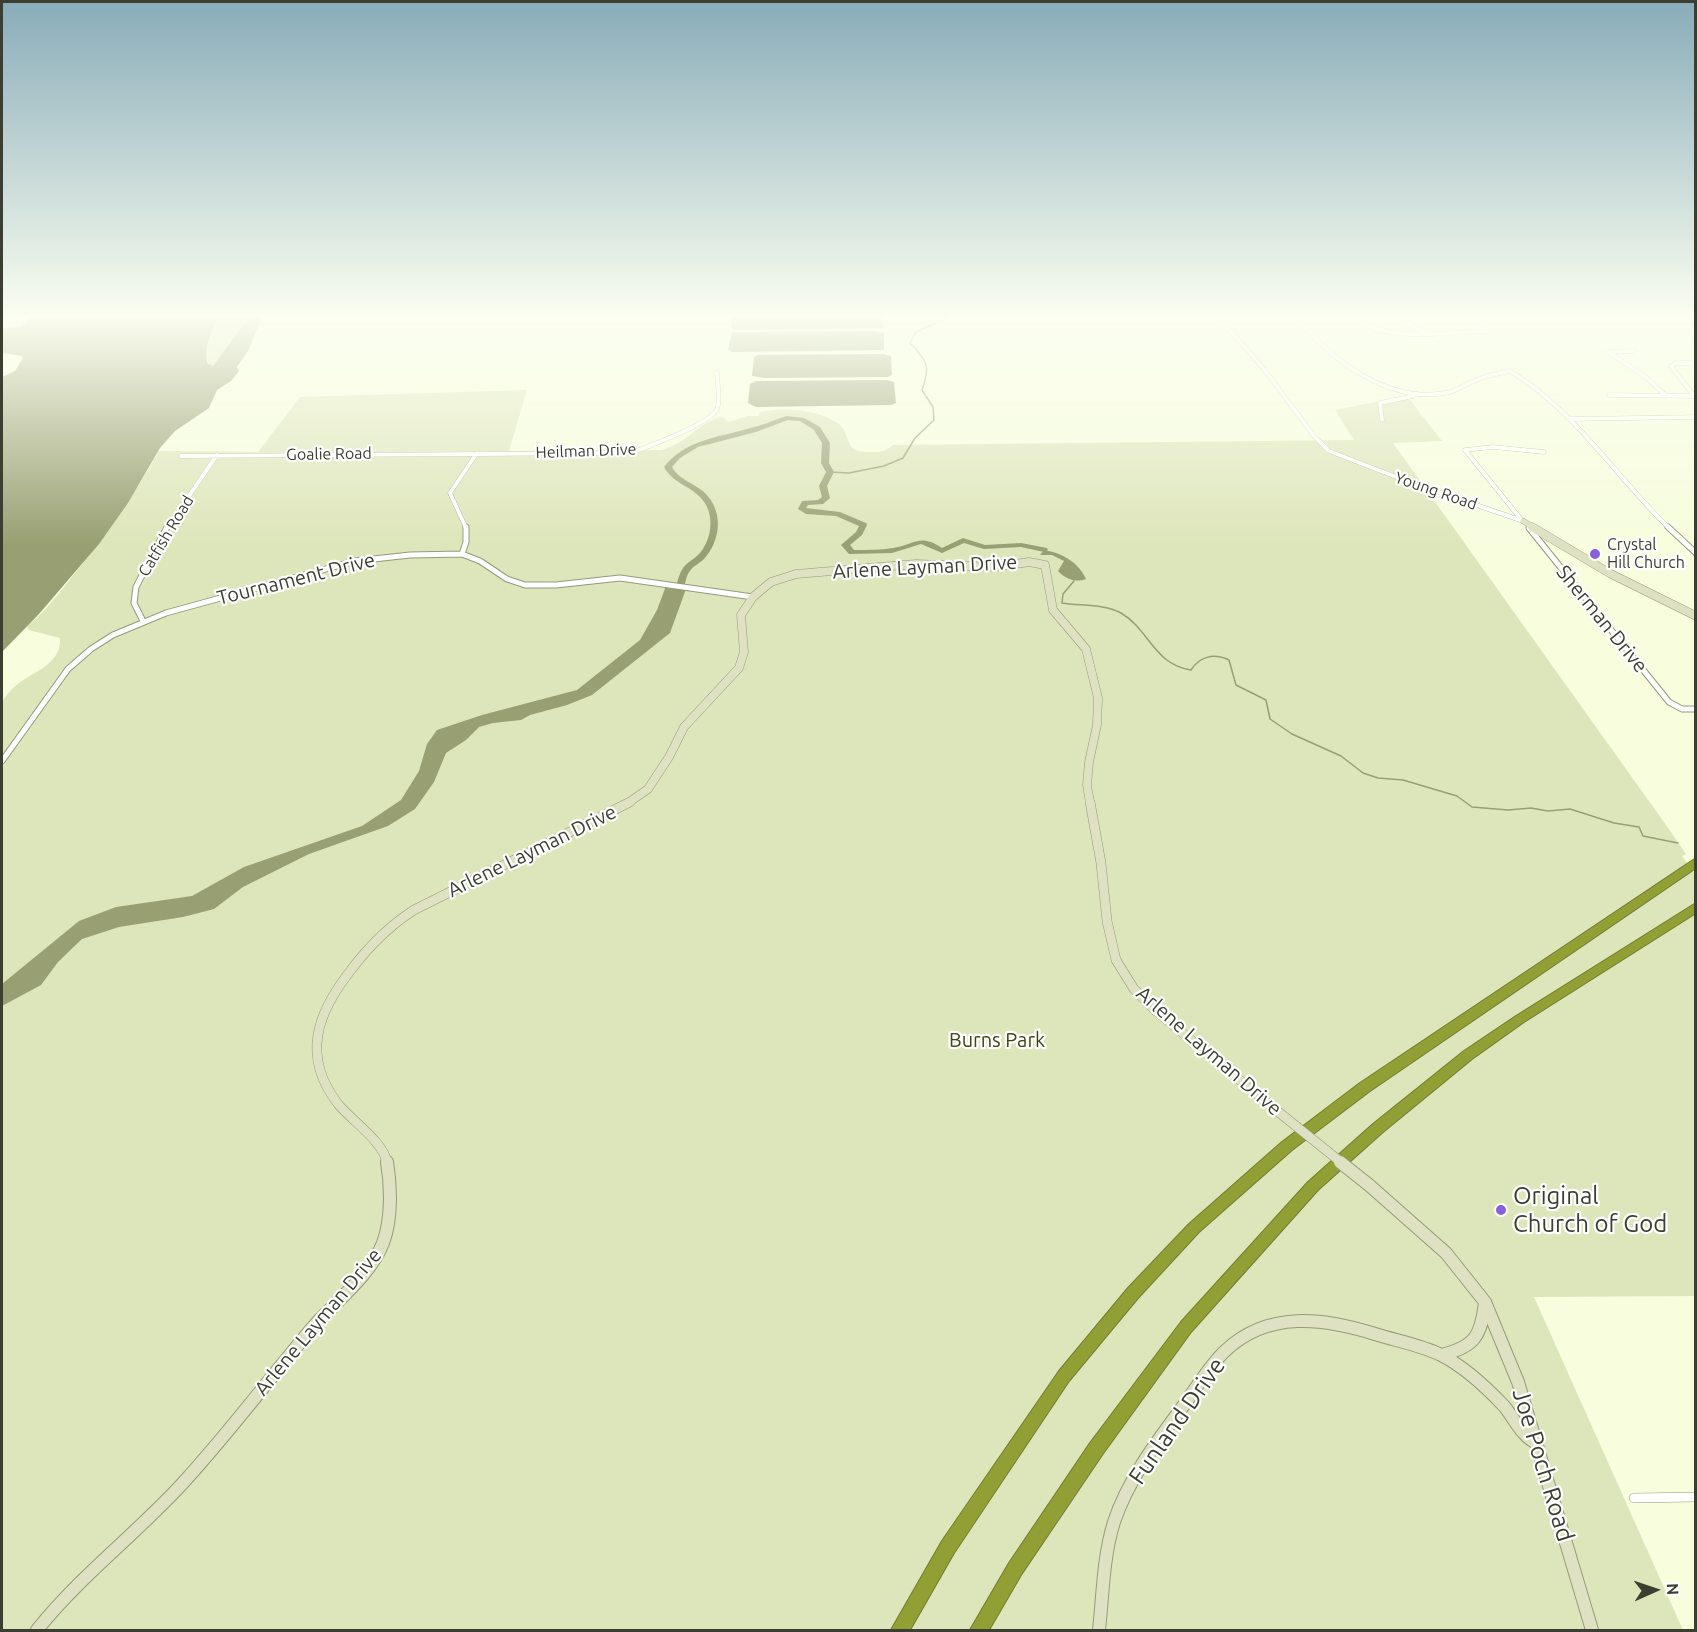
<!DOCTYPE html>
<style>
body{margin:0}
#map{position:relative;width:1697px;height:1632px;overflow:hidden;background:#f7fddd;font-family:Ubuntu,sans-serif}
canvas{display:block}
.frame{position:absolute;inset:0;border:3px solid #3c3e31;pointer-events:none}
.north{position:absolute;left:1625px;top:1560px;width:60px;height:60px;-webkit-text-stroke:4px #fff;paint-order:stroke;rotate:87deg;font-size:16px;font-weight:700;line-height:24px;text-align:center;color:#3c3e31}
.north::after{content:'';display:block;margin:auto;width:21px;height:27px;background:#3c3e31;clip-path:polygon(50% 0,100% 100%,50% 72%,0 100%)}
</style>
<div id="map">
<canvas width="1697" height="1632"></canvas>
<div class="frame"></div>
<div class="north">N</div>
</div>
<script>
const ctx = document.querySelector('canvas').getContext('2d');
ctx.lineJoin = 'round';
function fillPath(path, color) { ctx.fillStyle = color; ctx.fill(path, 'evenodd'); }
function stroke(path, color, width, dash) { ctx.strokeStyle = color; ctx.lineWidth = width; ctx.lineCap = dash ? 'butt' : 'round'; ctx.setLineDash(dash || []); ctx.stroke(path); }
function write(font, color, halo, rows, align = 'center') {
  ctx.font = font + ' Ubuntu,sans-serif'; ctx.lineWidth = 4.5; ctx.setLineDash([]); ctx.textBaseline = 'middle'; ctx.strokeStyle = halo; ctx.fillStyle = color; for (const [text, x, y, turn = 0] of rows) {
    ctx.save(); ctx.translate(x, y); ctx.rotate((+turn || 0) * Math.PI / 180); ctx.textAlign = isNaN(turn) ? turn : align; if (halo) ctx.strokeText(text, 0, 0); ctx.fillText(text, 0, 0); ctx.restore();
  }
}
fillPath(new Path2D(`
 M220,317H249L213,366L207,363C204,346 211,331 220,317Z
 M527,390L509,451L662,450C668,448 674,445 680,442C694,434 704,420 722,417L729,422L747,416H759L760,412C784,407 818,409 839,424C853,435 841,453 871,452C880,452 885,452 893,445L1354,440L1335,410L1395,398L1410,400L1442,441L1393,443L1666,825L1686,854L1682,856L1695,874V1296L1534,1297L1683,1630H2V701C7,695 12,688 18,684C35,671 62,663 60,638L29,630L27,626C43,614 56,597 68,582C102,540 133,498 159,451L258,452L300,397Z`), '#dde5ba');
fillPath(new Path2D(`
 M31,317H220C211,331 204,346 207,363L213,366L249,317H262L248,351L237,367L239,371L231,381L217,390L209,408L175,431L160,448L128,503L99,544L39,614L2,652V377L15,371L23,358L22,356L2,353V328L20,327Z
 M732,317H882L883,328L735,330L731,327Z
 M873,331L884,333V350L732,352L728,349L732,332Z
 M884,354L891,356L892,375L888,377L764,378L752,376L754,357L758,355Z
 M887,380L894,382L896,403L891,405L756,407L748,403L750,384L756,381Z
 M1044,550C1063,553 1079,563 1086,579C1076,583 1065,579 1058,571L1064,561L1052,555H1040Z
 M666,586L686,589L670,633L592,695L567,705L530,715L521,720L493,723L479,727L466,740L446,753L434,782L415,809L388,826L309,854L243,887L214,909L183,917L119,927L82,939L58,962L41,985L2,1006V984L79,921L116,907L192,896L244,867L362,826L401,800L419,771L427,744L437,730L482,715L577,690L640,640L657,610Z`), '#989f72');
stroke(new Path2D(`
 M830,472L849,473L884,466L903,458L915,438L934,420L933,407L922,390C931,366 927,361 910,343L916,332L949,317
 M1074,581L1063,594L1062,603C1080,606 1105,604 1121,613C1150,630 1153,664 1191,670C1200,656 1214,653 1229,660L1236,685L1266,700L1270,719L1292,734L1341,756L1363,773L1378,778L1403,780L1457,796L1472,807L1508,810L1531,808L1548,811L1570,809L1614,823L1639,827L1643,836L1678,843`), '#989f72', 1.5);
fillPath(new Path2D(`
 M787,416L804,418L820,427L830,443L829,463L834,472L827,486L830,498L823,504L808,505L806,508L840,512L866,523L867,525L862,535L850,545L854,550C867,550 880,550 893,548C915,545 919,533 942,548L963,538L985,545L1021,543L1047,548L1048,550L1044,552L1021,547L984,549L964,543L942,553L921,544L892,553L849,554L841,545L856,532L859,526L836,516L806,514L798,509L802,501L818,500L822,497L819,486L826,472L821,463L822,443L814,430L800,421L788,420L756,432L698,447L680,458L672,467C679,480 694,483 704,492C724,511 721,540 704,559C700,563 693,566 690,571C686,575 686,583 683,588H677L676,586C678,580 679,574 683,568C687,562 695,559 700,553C713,537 715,512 700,497C688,485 672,482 664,467C685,440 716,438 747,429C761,426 774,420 787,416Z`), '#989f72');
const streetFar2 = new Path2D(`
 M1218,317L1264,369L1314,436L1329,451L1409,482L1523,521
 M1297,317C1330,360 1388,403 1445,393C1458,391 1467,383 1479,379C1489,375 1500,373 1510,371C1576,411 1615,476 1669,528
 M1350,317C1391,343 1440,333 1487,331L1475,317
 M1395,317L1426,333
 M1634,351L1609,352L1647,378L1666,396
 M1609,395L1694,396
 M1695,397L1671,366L1676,363H1696
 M1570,419L1696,417
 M1382,420L1380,403L1413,396
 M181,456L631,453C647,447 712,423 717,409C721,400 717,382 717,372
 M1520,518L1465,450L1493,447L1544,452
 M167,528L217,455
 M466,528L450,493L477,453
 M1529,528L1533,527`);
const streetFar1 = new Path2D(`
 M1533,527L1529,528L1669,702L1682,709H1696
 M1668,527L1696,553
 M462,554L466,542V527
 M143,621L134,603L136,587L167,527
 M2,761L68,669L91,649L113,635L166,613L355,561L410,555L462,554L480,561L507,579L525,585H556L620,578L753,597`);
const street = new Path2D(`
 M1634,1498L1696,1497`);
const secondaryFar3 = new Path2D(`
 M1523,521L1535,528`);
const secondaryFar2 = new Path2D(`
 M1532,527L1611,574L1696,616
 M628,803L648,789L669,757L684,727L739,668L744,652L741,615L753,597L771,582L796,574L916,564L995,567L1029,562L1045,565L1053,610L1086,649L1098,698L1097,725L1089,762L1087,785L1090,803`);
const secondaryFar1 = new Path2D(`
 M1090,802L1101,863L1107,921L1116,960L1134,989L1156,1011L1276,1110
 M387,1163C384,1142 352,1121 338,1104C301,1056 317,1013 351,970C369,946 389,926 414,910L630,802`);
const secondary = new Path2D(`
 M1369,1185L1446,1253L1485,1302C1481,1336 1475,1347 1441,1355
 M1485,1302L1518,1382L1592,1630
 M37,1630C80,1576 135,1535 182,1484C228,1434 269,1379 313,1327C336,1301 370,1276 383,1243C392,1219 391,1186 387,1162
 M1099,1630C1103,1594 1103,1557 1114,1522C1128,1480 1155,1444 1181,1409C1196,1389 1208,1367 1225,1351C1268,1310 1324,1318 1375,1334C1397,1341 1421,1345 1441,1355C1465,1367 1486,1387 1504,1406C1514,1418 1522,1437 1537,1443`);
const highway = new Path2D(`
 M1696,858V868L1370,1091L1292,1150L1199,1232L1138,1298L1069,1381L954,1553L910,1630H891L942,1541L1059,1371L1128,1288L1189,1224L1282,1142L1360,1083Z
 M1696,903V913L1524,1022L1472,1059L1383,1132L1318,1190L1191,1332L1102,1455L1021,1575L989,1630H970L1009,1563L1090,1443L1181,1322L1308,1182L1373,1124L1464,1051L1516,1016Z`);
stroke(streetFar2, '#959a7d', 4.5);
stroke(streetFar1, '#959a7d', 7);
stroke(street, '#959a7d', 10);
stroke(secondaryFar3, '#959a7d', 6);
stroke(secondaryFar2, '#959a7d', 9);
stroke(secondaryFar1, '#959a7d', 10);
stroke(secondary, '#959a7d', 14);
stroke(highway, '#747d33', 2);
stroke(streetFar2, '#fff', 4);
stroke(streetFar1, '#fff', 5);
stroke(street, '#fff', 9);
stroke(secondaryFar3, '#dee2c2', 5);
stroke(secondaryFar2, '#dee2c2', 8);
stroke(secondaryFar1, '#dee2c2', 9);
stroke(secondary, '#dee2c2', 12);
fillPath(highway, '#929f34');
const secondaryBridgeFar1 = new Path2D(`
 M1276,1110L1342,1163`);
const secondaryBridge = new Path2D(`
 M1340,1162L1369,1185`);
stroke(secondaryBridgeFar1, '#959a7d', 10, []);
stroke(secondaryBridge, '#959a7d', 14, []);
stroke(secondaryBridgeFar1, '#dee2c2', 9);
stroke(secondaryBridge, '#dee2c2', 12);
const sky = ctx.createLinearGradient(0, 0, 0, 545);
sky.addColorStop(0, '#88acb9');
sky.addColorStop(0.58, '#fbfef0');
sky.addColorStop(1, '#fbfef000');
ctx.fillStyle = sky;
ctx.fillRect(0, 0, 1697, 545);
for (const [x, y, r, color] of [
 [1595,554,6,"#8960da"],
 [1501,1210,6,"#8960da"]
]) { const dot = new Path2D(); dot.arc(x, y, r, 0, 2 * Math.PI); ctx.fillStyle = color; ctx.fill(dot); stroke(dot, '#fff', 2); }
write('16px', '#3c3e31', '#fff', [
 ["Heilman Drive",586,451,-2],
 ["Goalie Road",329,454,-1],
 ["Young Road",1436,491,19],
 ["Catfish Road",166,536,-59]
]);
write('16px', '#3c3e31', '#fff', [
 ["Crystal",1607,545],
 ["Hill Church",1607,563]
], 'left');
write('20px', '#3c3e31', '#fff', [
 ["Arlene Layman Drive",925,567,-3],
 ["Tournament Drive",296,579,-14],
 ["Sherman Drive",1602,619,51],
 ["Arlene Layman Drive",532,851,-26],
 ["Arlene Layman Drive",1209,1051,41],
 ["Arlene Layman Drive",318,1322,-50]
]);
write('20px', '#404611', '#fff', [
 ["Burns Park",997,1040]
]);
write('24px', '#3c3e31', '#fff', [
 ["Original",1513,1196],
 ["Church of God",1513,1224]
], 'left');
write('24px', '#3c3e31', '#fff', [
 ["Funland Drive",1177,1421,-55],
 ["Joe Poch Road",1543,1465,73]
]);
</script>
